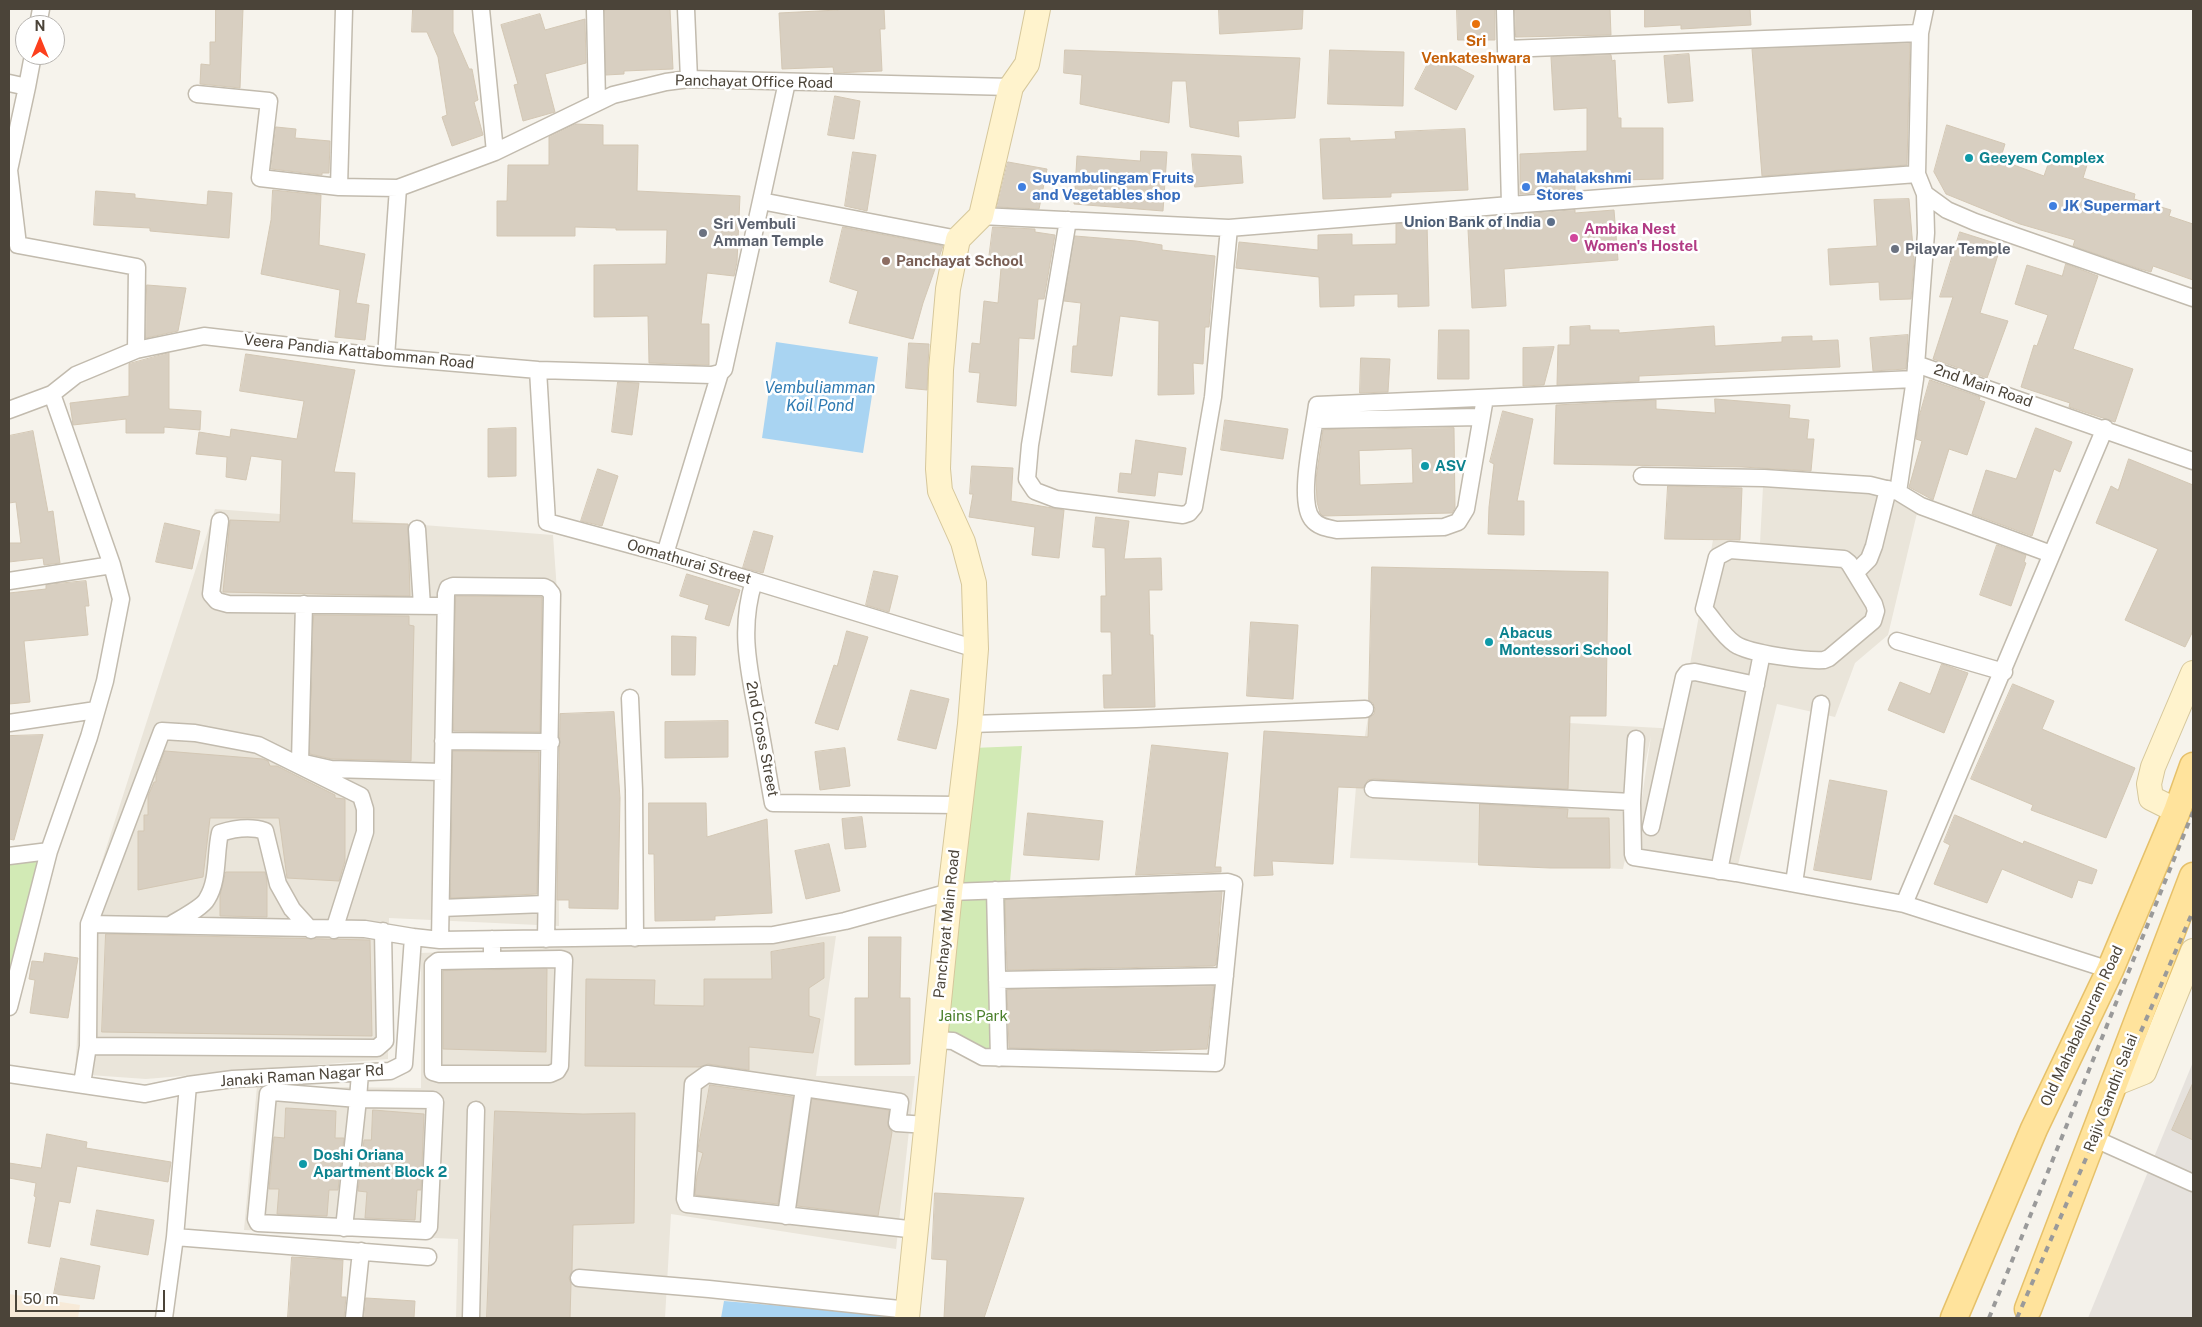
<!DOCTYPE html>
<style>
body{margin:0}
#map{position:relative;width:2202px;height:1327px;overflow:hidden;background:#f6f3ec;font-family:"Public Sans",sans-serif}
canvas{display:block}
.frame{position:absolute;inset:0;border:10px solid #4b4439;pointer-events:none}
.north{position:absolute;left:15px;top:15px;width:50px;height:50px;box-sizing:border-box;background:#fff;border:1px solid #b7b4b0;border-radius:50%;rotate:0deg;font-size:14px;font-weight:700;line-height:20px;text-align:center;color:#4b4439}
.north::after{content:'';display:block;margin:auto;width:18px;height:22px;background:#fc3f1d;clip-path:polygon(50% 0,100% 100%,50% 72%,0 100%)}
.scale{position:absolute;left:15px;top:1290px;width:150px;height:22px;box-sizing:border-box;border:2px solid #4b4439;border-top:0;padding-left:6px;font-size:15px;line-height:18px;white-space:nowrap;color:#4b4439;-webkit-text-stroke:4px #fff;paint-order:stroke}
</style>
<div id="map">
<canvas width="2202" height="1327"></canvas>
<div class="frame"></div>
<div class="north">N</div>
<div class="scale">50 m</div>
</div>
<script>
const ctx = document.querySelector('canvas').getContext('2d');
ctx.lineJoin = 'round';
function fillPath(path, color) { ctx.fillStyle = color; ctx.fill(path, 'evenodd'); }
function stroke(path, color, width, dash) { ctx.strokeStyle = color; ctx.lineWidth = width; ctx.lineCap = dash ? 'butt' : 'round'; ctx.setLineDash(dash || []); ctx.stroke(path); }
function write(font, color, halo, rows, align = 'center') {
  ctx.font = font + ' "Public Sans",sans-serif'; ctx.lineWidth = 5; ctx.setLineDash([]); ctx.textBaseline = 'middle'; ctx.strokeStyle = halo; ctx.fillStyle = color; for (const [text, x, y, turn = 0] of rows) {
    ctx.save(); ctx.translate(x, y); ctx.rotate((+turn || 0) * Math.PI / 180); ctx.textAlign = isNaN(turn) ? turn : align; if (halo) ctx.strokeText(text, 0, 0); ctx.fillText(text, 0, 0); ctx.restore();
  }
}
fillPath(new Path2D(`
 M1763,487L1872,494L1918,509L1888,635L1855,663L1835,717L1777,704L1737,869L1634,852L1651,736L1623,869L1350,858L1356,787L1369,712L1678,729L1713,540L1760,543Z
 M215,509L553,535L557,591L559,926L389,918L388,1059L146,1079L75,1074L84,917Z
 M836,936L816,1076H915L896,1249L671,1214L665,1318H456L458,1239L244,1230L257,1086L421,1088V953Z`), '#eae5da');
fillPath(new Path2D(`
 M9,1294L80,1305L78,1318H9Z`), '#f7ead8');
fillPath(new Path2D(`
 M2193,1062V1318H2088Z`), '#e6e2dd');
fillPath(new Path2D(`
 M1022,746L995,1051L945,1048L973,748Z
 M39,858L9,981V861Z`), '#d2eab5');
fillPath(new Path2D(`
 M776,342L878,357L863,453L762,438Z
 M724,1301L889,1315L888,1318H721Z`), '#a9d4f2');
const building = new Path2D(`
 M216,9H243L240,88L200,84L201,64L210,65V42H215Z
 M413,9H453V32L469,69H472L478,100L474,102L483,135L452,146L442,117L447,115L438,57L427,32H412Z
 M605,9H670L673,69L624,71V74L606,75Z
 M838,9H884L885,29H880L882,71L834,73L833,67L782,69L779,13L838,10Z
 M1219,9H1303L1302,29L1220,34Z
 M1457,9H1495V40H1458Z
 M1515,9H1610L1611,35L1516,37Z
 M1645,9H1750L1751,25L1681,29V25L1645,27Z
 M540,14L545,30L585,19L586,63L545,74L555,112L523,121L514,85L518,84L501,25Z
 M1910,43L1907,165L1762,176L1752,49Z
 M1065,50L1300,58L1295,118L1238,121L1239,137L1190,127L1186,81H1172L1169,123L1080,104L1082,75L1064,73Z
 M1330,50L1404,52L1403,106L1328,104Z
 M1433,54L1474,76L1456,110L1415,89Z
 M1689,54L1693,101L1668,103L1664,56Z
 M1611,55L1612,61L1615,60L1618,118H1621V128H1663V179L1575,181V190L1520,194V154L1587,151V108L1554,110L1551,57Z
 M835,96L860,101L854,139L828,135Z
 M575,124L603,125V145H638L637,191L740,196L737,262L734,276L707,273L701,324H709V365L649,363L648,316L594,317V265L666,264L667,230H616V228L575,227V236H497V201H507L508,165H549V137Z
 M1947,125L2005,144L2000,160L2044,176L2052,153L2087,165L2083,178L2135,194L2134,199L2171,210L2169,216L2193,224V280L2153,266L2151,272L2140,269L2073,246L2075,240L2020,224L1946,194L1934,172Z
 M276,127L296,129L295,138L330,141L329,173H322V175L271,169Z
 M1465,129L1468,190L1391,193V197L1323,199L1320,139L1350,138V141L1396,139L1395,132Z
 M1141,151L1167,152L1163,211L1074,204L1077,156L1140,161Z
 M853,152L876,155L867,211L845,206Z
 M1192,154L1241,156L1243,183L1195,187Z
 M1008,162L1047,169L1039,209L997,207Z
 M273,190L321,195L319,245L365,254L356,303L369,305L365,340L335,337L340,290L261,274L271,220Z
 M96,191L135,194V198L207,205L208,191L232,193L229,238L150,231V228L94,225Z
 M1909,199L1914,260L1911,299L1880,300L1879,282L1830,285L1828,249L1877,246L1874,200Z
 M1575,210V213L1614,210L1618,260L1504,269L1506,306L1472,308L1468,229L1529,226L1528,214Z
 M1427,223L1429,306L1398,307V294L1354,295V306L1320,307L1319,277L1236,268L1239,242L1318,250V235L1352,234V245L1396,244V224Z
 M843,227L943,246L923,303L913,339L849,323L858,291L830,282Z
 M993,227L1035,229V232L1055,235L1044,299H1038L1034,339L1019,338L1016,406L977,402L980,373L969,372L972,343L980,344L984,301L998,303L1001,268L988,267Z
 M1960,232L2001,245L1980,313L2008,321L1987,378L1933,359L1953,297H1940Z
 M1075,236L1136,241L1162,245V250L1215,256L1209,327H1205L1203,364L1193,363L1194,394L1158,395L1159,321L1120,316L1112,376L1071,372L1073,346H1077L1081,303L1064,301Z
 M2066,264L2098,276L2073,349L2133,369L2115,422L2069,407L2070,403L2021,387L2034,345L2037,346L2048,315L2015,304L2027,265L2062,276Z
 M147,285L186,288L178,331L146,338Z
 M1590,326V330H1619V333L1714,326L1715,346L1782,342V337L1812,336V341L1838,340L1840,367L1639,376V381L1557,385L1558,345H1570V327Z
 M1439,330H1469V379H1438Z
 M1908,335L1906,369L1873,371L1870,338Z
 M909,343L929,344L927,390L906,388Z
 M1554,347L1544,385L1523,386V348Z
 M169,353V409L201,411L200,430L164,427V433H126V419L73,425L70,403L129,396V364Z
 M246,354L355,370L334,472L355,473L352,523L408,524L410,596L223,592L230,520L280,522L282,460L251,456L246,480L226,477L227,457L196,454L199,432L230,437L231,429L297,439L304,401L240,391Z
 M1361,358L1390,359L1388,392L1360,393Z
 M1930,380L1980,397L1979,400L1985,402L1967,455L1949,449L1933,500L1909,487L1922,441L1916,439L1919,417Z
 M618,382L639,383L632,435L612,432Z
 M1715,399L1790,405L1789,418L1809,420L1807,439H1814L1811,471L1742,467L1554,464L1556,405L1656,400V409L1715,413Z
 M1503,411L1533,419L1517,501H1524V535L1488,534L1489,507L1494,464L1490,462Z
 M1225,420L1288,429L1283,459L1221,450Z
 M516,428V476L488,477V429Z
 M1454,428L1455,508L1452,513L1323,516L1320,513L1317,502L1316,479L1323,430ZM1412,449L1413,483L1360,485L1359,451Z
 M2036,428L2072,442L2060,472L2054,469L2032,536L1972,514L1986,470L2016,479Z
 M33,431L48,512L53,511L60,563L44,565L43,558L9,562V543H21L16,502L9,503V436Z
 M1136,440L1186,448L1182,475L1158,472L1155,496L1118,492L1120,473L1131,474Z
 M2129,459L2193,485V631L2185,647L2125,620L2158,549L2096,523L2111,486L2118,490Z
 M972,466L1013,468L1011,501L1064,510L1059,558L1032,555L1035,527L969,517L973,494H970Z
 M598,469L618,476L602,526L581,521Z
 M1668,486L1742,488L1740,540L1665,539Z
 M1096,517L1129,521L1124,559L1161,558L1162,590H1149L1150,635H1153L1155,707L1104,708L1103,675H1112L1111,632H1101V596H1106L1105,548L1093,547Z
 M165,523L200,531L192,569L156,562Z
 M754,531L773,536L763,573L743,568Z
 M1997,545L2026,555L2024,562L2026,563L2011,606L1980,595Z
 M1372,567L1608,572L1606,716H1570L1568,789L1374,779L1368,780L1363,788L1338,787L1333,864L1272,861L1273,875L1254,876L1264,731L1368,737L1369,718L1374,714L1375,709L1373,703L1369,700Z
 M874,571L898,576L889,612L866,605Z
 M687,574L740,590L729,626L705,619L709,605L680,596Z
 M86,581L89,606H85L88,635L24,641L30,702L9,704V593L46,589V585Z
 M456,596L542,597L540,732L454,731Z
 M314,615L409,616V625L414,626L411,761L332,759L310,754Z
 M1251,622L1298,625L1293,699L1247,696Z
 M847,631L868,637L838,730L815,723L834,665L837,666Z
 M672,636L696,637L695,675H672Z
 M1942,664L1968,673L1944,733L1888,710L1900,682L1930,694Z
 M2013,684L2054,701L2042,729L2135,768L2106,838L2031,810L2033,805L1971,779Z
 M911,690L949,699L936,749L898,740Z
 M614,712L620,798L618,909L569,908V900H557L560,714Z
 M728,721V757L665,758V722Z
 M43,735L14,840L9,839V736Z
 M1152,745L1228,753L1215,867H1221V872L1136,875Z
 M845,748L850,786L820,790L815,752Z
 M165,751L263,759L268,761L270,766H277L335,795V798L345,799V861L339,881L287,878L279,818H210L203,877L138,890V831H144V815H148V796L154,782H156V776Z
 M453,751L539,752L537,894L451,898Z
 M1830,780L1887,791L1871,880L1814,870Z
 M649,803H706L707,837L767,819L772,913L715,916V920L655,921L654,854H649Z
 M1480,804L1568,809L1567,818H1609L1610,868H1550L1479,865Z
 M1028,813L1103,821L1099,860L1024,855Z
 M1955,815L2023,844L2024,841L2097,870L2092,884L2078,880L2072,898L2002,869L1987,903L1934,884L1950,845L1944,842Z
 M862,817L866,847L845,849L842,819Z
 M829,844L840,891L806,899L795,851Z
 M226,872H265L267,881V917L220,916V896Z
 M1222,892L1216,965L1213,966L1007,970L1005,900Z
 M106,934L370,940L372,1036L102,1032Z
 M869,937H901L900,998H910V1064L855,1065V998H868Z
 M824,943V978L809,988V1016L820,1019L813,1053L749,1047V1070L708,1064L699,1067L585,1066L586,979L655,980L654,1005L704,1006V979H772L771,952Z
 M45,953L78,958L68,1018L30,1013L35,980L29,979L32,961L43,962Z
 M547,969L546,1052L443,1049V971Z
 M1214,986L1207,1049L1139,1051L1009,1048L1007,990Z
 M2193,1083V1140L2172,1130Z
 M710,1085L793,1097L778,1204L695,1195L697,1175L703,1153L698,1151Z
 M812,1099L889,1110L888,1126L892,1132L878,1216L797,1206Z
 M286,1108L336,1111L335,1138H344L338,1190H329L327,1216L277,1214L279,1189H269L274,1137L284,1138Z
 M373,1110L424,1114L421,1190H417L415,1220L365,1218L367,1192L358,1191L364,1140H371Z
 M495,1111L583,1114L635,1113L634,1223L573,1225L572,1271L569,1278L571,1284L570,1318H487Z
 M47,1134L87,1142L86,1148L171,1162L168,1182L77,1166L70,1203L59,1201L50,1247L28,1243L36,1197L34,1196L36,1183L9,1178V1163L41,1168Z
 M935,1193L1024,1198L984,1318H944L947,1260L932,1259Z
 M97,1210L154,1220L148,1255L91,1245Z
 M292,1257L343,1260L341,1297H346L344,1318H288Z
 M61,1258L100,1266L94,1299L54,1294Z
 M366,1298L415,1301L414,1318H364Z`);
fillPath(building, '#d8cfc1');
stroke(building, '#d3c7b4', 1);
const street = new Path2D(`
 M481,9L495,152
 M595,9L597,102
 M686,9L689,79
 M1505,9L1510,205
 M38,25L41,9
 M1506,49L1920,33
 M9,83L27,87L9,170L18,245L137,267L136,350
 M27,87L33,55
 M197,94L269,101L260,178L339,187L398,188L495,152L613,95L666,82L689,79L1011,87
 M339,187L344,9
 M1925,194L1947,210L1975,222L2193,298
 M761,201L787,82
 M981,216L1229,228L1510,205L1917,174
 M1068,220L1030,445L1027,479L1035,491L1056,499L1183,515L1189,513L1194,507L1213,397L1229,228
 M386,357L398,188
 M1916,364L2193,461
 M538,370L547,522L665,554L976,649
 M1485,398L1466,509L1458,522L1444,527L1337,530C1328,528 1318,527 1312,519C1297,500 1314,430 1317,405L1915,379
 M9,410L52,394L76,375L136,350L204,336L386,357L538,370L712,375L720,373L724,369L761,201L958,239
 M1315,420L1481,417
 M1642,476L1764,478L1870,485L1898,492L1921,506L2051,554
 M1898,492L1915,379L1926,233L1925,194L1917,174L1920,33L1925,9
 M220,521L211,594L217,601L228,604L445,606
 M417,529L422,606
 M1730,550L1844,559L1849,563L1874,604L1876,611L1873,621L1829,658L1824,660C1806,661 1750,654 1735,644C1723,636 1714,620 1704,609L1717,557Z
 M665,554L720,373
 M1855,573L1869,559L1874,546L1888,489
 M9,581L112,565
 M754,581C738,632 750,673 759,724C764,750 768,776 773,803L959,805
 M304,604L300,762L331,769L443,772
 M1897,641L2004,672
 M630,698L634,790L635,938
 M9,723L96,710
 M970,724L1136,719L1365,709
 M1636,739L1632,802L1633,854L1634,857L1736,873L1904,904L2110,970
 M443,741L551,742
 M1373,789L1632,802
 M1651,827L1684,677L1687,673L1695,672L1756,685
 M9,856L49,851
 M1719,871L1762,653
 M1794,883L1821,704
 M995,890L999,1058
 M1904,904L2105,428
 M441,908L545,904
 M89,924L365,929L413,937
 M172,924C180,919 203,907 207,899C219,880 215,854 220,833C236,828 250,826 265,831L278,884L292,909L311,930
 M492,939V960L561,959L564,960L560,1066L557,1071L550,1074H440L433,1072V965L438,961L492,960
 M440,940L446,594L448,588L453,586L544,587L548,589L552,594L546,939
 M997,980L1225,976
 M9,1007L49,851L89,737L105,681L121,599L112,565L52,394
 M88,1046L377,1048L385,1041L383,931
 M9,1074L145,1094L188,1085L175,1237L164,1318
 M82,1084L88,1046L89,924L162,731L195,733L258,745L361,796L365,809V832L334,930
 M188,1085L233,1079L390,1071L404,1064L413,937L440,940L773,935L845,921L950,892L1228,882L1234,884L1216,1063L983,1057L953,1041L935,1040
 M2093,1138L2193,1183
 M786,1216L804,1088
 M344,1228L358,1099L273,1092L268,1094L256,1219L258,1223L426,1231L429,1227L435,1102L433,1100L358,1099L360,1073
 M917,1230L687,1204L685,1199L693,1084L707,1074L900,1102L897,1123L927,1125
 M175,1237L428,1257
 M579,1278L709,1289L909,1310
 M354,1318L361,1251
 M471,1318L476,1110`);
const secondary = new Path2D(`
 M2177,811L2151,798L2149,784L2153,767L2193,673
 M2114,1084L2144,1072L2193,951
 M907,1318L950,892L970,724L976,649L974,583L963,542L940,491L938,469L941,370L948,289L958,239L981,216L1011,87L1027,64L1038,9`);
const primary = new Path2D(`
 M2028,1309L2193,876
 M1954,1318L2034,1129L2110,970L2177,811L2193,766`);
stroke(street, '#c2bbae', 19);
stroke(secondary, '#d6c79b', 26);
stroke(primary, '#e6c16a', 29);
stroke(street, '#fff', 16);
stroke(secondary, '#fff3cd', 24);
stroke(primary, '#ffe39c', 26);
stroke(new Path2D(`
 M1989,1318L2193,812
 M2017,1318L2193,911`), '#9a9a9a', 4, [6, 6]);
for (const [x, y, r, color] of [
 [1476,24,5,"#e8710a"],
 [1969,158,5,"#0f9aa8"],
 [1022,187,5,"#3f7fe0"],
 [1526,187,5,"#3f7fe0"],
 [2053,206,5,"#3f7fe0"],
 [1551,222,5,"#5c6f8a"],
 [703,233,5,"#6b7280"],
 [1574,238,5,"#d1479c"],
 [1895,249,5,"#6b7280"],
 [886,261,5,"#8d6e63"],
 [1425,466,5,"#0f9aa8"],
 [1489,642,5,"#0f9aa8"],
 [303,1164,5,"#0f9aa8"]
]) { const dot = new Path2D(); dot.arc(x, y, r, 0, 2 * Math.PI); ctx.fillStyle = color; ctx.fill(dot); stroke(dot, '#fff', 2); }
write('bold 15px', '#c56008', '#fff', [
 ["Sri",1476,41],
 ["Venkateshwara",1476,58]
]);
write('15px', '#4b4439', '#fff', [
 ["Panchayat Office Road",754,82,1],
 ["Veera Pandia Kattabomman Road",359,352,6],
 ["2nd Main Road",1983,386,19],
 ["Oomathurai Street",689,562,16],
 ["2nd Cross Street",762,739,79],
 ["Panchayat Main Road",947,924,-84],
 ["Old Mahabalipuram Road",2082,1026,-65],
 ["Janaki Raman Nagar Rd",302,1076,-4],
 ["Rajiv Gandhi Salai",2111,1093,-69]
]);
write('bold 15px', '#0d838f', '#fff', [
 ["Geeyem Complex",1979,158],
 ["ASV",1435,466],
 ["Abacus",1499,633],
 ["Montessori School",1499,650],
 ["Doshi Oriana",313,1155],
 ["Apartment Block 2",313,1172]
], 'left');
write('bold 15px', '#366cbe', '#fff', [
 ["Suyambulingam Fruits",1032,178],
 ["and Vegetables shop",1032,195],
 ["Mahalakshmi",1536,178],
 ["Stores",1536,195],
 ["JK Supermart",2063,206]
], 'left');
write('bold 15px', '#4e5e75', '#fff', [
 ["Union Bank of India",1541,222]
], 'right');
write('bold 15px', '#5b616d', '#fff', [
 ["Sri Vembuli",713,224],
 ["Amman Temple",713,241],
 ["Pilayar Temple",1905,249]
], 'left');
write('bold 15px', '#b23c85', '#fff', [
 ["Ambika Nest",1584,229],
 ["Women's Hostel",1584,246]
], 'left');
write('bold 15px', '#785e54', '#fff', [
 ["Panchayat School",896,261]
], 'left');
write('15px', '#4a7f2a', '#fff', [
 ["Jains Park",973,1016]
]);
write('italic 16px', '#2e7ab2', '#fff', [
 ["Vembuliamman",820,388],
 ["Koil Pond",820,406]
]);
</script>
